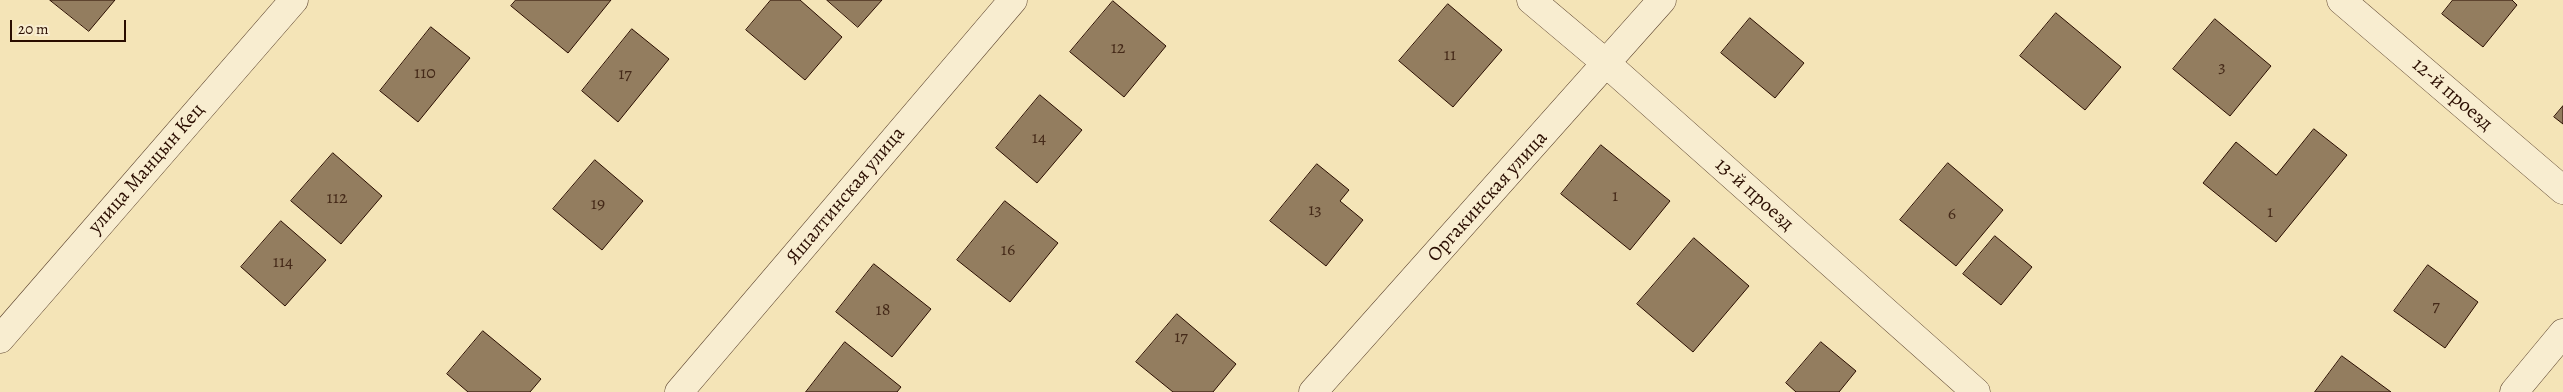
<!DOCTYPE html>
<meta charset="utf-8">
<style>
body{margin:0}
#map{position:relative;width:2563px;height:392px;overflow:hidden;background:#f4e4b7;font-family:Alegreya,serif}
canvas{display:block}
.scale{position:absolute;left:10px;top:20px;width:116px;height:22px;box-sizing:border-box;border:2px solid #2a0d00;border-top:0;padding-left:6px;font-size:15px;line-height:18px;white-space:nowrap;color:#2a0d00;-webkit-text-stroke:4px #f8edd0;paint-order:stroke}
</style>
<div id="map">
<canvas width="2563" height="392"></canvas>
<div class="scale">20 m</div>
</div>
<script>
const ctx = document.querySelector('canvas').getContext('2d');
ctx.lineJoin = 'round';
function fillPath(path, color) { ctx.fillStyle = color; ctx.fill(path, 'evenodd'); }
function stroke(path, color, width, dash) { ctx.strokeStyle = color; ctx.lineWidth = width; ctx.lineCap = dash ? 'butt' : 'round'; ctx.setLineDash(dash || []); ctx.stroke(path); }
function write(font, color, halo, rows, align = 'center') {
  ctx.font = font + ' Alegreya,serif'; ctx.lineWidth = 4; ctx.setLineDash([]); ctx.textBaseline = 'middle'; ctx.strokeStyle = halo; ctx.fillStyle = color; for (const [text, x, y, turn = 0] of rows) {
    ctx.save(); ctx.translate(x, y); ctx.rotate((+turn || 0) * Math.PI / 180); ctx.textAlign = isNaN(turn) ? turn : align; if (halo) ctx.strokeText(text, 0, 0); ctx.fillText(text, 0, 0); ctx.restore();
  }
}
const building = new Path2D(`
 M50,0H115L89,31Z
 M516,0H611L568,53L511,6Z
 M771,0H800L842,37L805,80L746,30Z
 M827,0H882L858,27Z
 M2453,0H2512L2517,5L2483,47L2442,14Z
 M1113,1L1166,46L1124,97L1070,52Z
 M1448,4L1502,50L1453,107L1399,61Z
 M2056,13L2121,67L2085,110L2020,56Z
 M1750,18L1804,63L1775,98L1721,53Z
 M2215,19L2271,66L2230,116L2173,69Z
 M431,27L470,58L418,122L380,91Z
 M632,29L669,59L618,122L582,91Z
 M1040,95L1082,130L1037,183L996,148Z
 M2563,106V124L2554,117Z
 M2314,129L2347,155L2276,242L2203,183L2236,142L2276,175Z
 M1601,145L1670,201L1630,250L1561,194Z
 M333,153L382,196L341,244L291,201Z
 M595,160L643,201L602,250L553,209Z
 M1948,163L2003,210L1956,266L1900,220Z
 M1317,164L1349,190L1340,201L1363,220L1326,266L1270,221Z
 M1005,201L1058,243L1010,302L957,260Z
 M281,221L326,260L285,306L241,267Z
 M1995,236L2032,267L2001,305L1963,274Z
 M1694,238L1749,286L1693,352L1637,304Z
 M874,264L931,309L892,357L836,312Z
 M2428,265L2478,302L2445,348L2394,311Z
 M1177,314L1236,364L1213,392H1173L1136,362Z
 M483,331L541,379L530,392H468L447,374Z
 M845,342L901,387L897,392H806Z
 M1821,342L1856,371L1839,392H1796L1786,383Z
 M2342,356L2391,392H2315Z`);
fillPath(building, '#937d5f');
stroke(building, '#2a0d00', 1);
const minor = new Path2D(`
 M1531,0L1607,64L1976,392
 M2341,0L2563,190
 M0,339L294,0
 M679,392L1013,0
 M1313,392L1662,0
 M2514,392L2563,333`);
stroke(minor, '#5c432e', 29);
stroke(minor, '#f8edd0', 28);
write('18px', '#442918', null, [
 ["12",1118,49],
 ["11",1450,56],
 ["3",2222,68],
 ["110",425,74],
 ["17",625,75],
 ["14",1039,139],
 ["1",1615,197],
 ["112",337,199],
 ["19",598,205],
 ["13",1315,211],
 ["1",2270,213],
 ["6",1952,215],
 ["16",1008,251],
 ["114",283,263],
 ["7",2436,307],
 ["18",883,311],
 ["17",1181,338]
]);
write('20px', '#2a0d00', '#f8edd0', [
 ["12-й проезд",2452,95,41],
 ["улица Манцын Кец",147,169,-49],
 ["13-й проезд",1754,195,42],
 ["Яшалтинская улица",846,196,-50],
 ["Оргакинская улица",1488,197,-48]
]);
</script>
